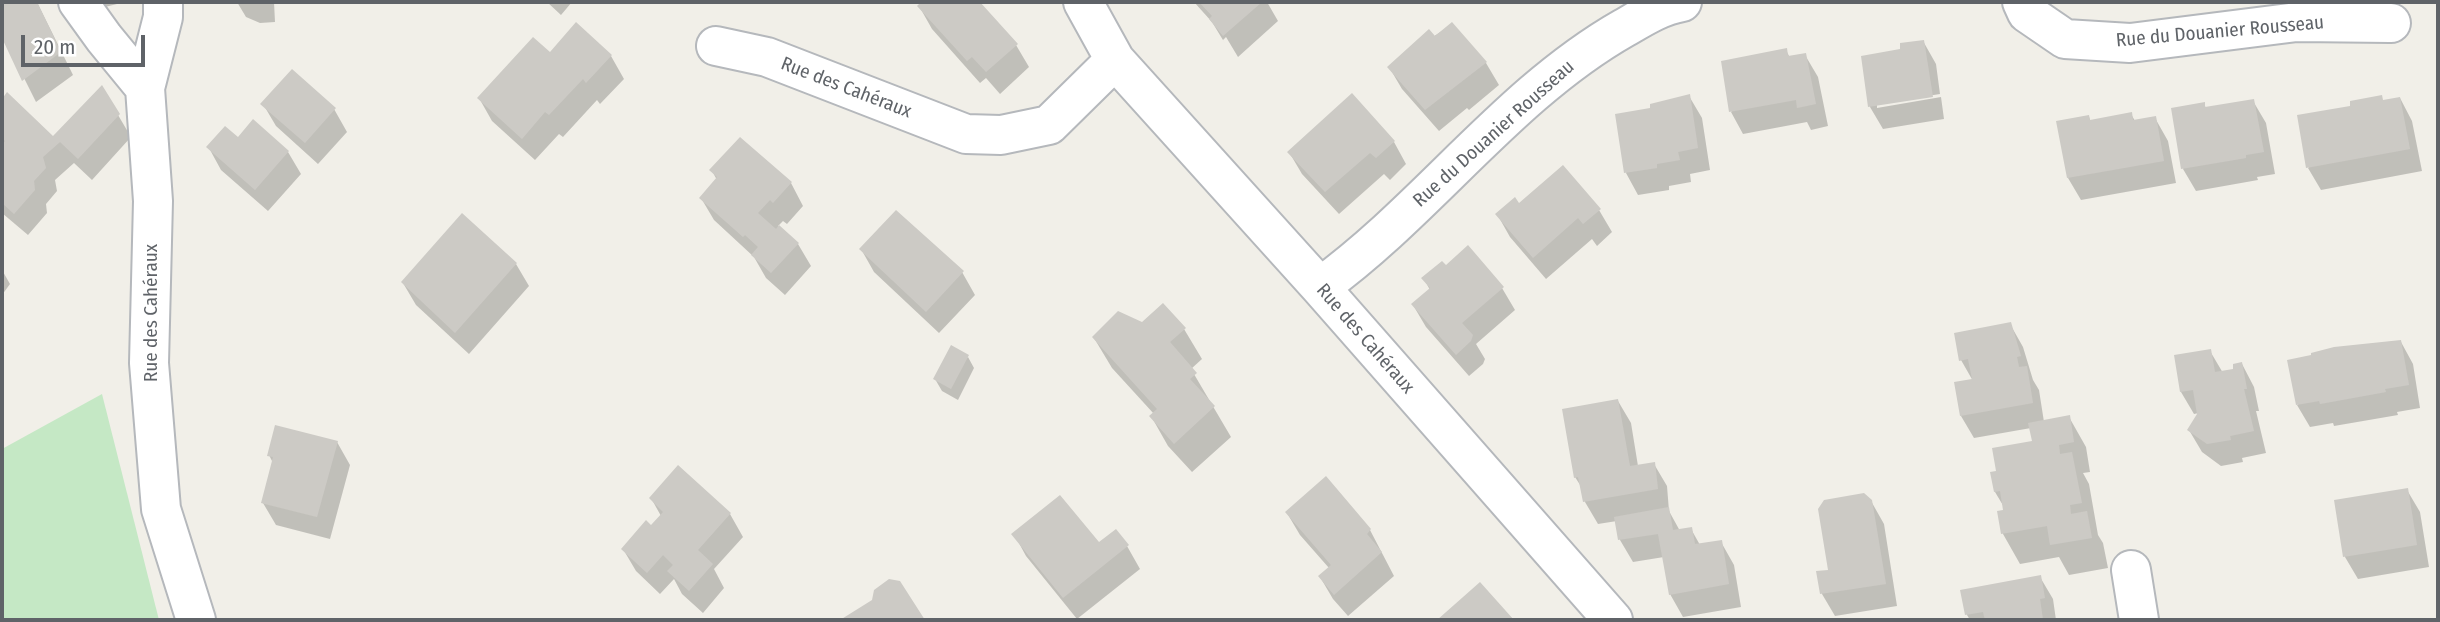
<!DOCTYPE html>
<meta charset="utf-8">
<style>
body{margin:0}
#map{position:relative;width:2440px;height:622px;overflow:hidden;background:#f1efe8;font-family:"Fira Sans Condensed",sans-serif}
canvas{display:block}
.frame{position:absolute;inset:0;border:4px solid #5f6368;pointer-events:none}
.scale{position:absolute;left:21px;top:35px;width:124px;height:32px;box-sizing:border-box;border:4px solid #5f6368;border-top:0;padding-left:9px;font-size:21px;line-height:24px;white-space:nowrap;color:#5f6368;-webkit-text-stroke:5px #fff;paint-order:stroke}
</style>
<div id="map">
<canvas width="2440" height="622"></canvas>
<div class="frame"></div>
<div class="scale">20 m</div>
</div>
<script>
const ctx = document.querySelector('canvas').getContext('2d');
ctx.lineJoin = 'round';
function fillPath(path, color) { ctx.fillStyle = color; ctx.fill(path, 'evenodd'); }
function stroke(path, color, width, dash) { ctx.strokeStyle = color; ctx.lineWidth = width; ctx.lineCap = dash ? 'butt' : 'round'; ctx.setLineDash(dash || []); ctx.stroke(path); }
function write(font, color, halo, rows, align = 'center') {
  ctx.font = font + ' "Fira Sans Condensed",sans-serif'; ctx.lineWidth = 7; ctx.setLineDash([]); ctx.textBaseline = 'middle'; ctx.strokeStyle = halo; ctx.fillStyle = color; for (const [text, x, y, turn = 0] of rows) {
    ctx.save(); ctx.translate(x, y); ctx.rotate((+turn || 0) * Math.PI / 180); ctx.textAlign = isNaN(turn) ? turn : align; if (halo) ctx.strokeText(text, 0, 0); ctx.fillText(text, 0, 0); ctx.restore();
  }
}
fillPath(new Path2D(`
 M102,394L159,620H2V449Z`), '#c5e8c5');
fillPath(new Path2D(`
 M2,2H37L73,75L36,102L2,34Z
 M93,2H125L97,9Z
 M237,2H274L275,22L260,23L246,17Z
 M547,2H572L561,15Z
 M921,2H978L1016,45L1029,67L1000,94L986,78L980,83L932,29L919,6L922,3Z
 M1194,2H1267L1278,21L1238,57L1226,37L1223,40L1226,45L1212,22Z
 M1452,24L1486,63L1499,85L1469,110L1467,108L1439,131L1402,89L1389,67Z
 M576,25L611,56L624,79L600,104L597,100L563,137L559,134L535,160L492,121L479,98L550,54Z
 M1923,41L1936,64L1940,94L1877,104V108L1941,97L1944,119L1883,129L1870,107L1863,58L1902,51Z
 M1786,50L1790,58L1805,55L1818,77L1828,126L1811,130L1807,122L1743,134L1731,112Z
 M7,95L53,138L118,115L131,137L92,180L74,163L55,180L57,191L46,204L47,213L28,235L2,213V101Z
 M1689,96L1702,118L1710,170L1690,174L1691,182L1669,186V190L1638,195L1626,173L1652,109Z
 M2400,98L2412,121L2422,171L2321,190L2308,168L2384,101Z
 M2253,101L2266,123L2275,174L2257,177L2258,180L2196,191L2183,169L2204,104L2206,108Z
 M263,104L334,109L347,132L318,164L276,126Z
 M2131,114L2135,121L2155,118L2168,141L2176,183L2081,200L2068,178L2089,117L2091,122Z
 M238,139L288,152L301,174L268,211L221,170L209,148Z
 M1394,142L1406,164L1390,180L1384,174L1339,214L1302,174L1289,152Z
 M712,171L791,183L803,206L787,224L783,221L778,226L798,244L811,266L785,295L766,278L754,257L714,220L701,198L717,180Z
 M1519,206L1599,210L1612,232L1597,246L1592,239L1546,279L1510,237L1497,214Z
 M861,249L962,272L975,295L939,333L874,272Z
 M516,264L529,286L469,354L416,305L403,283Z
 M1446,267L1502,288L1515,310L1476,344L1485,359L1483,364L1469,376L1426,327L1413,305L1430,290L1424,279Z
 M2,270L10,284L2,295Z
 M1142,324L1184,329L1202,359L1191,369L1231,437L1192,472L1168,446L1151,416L1154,414L1112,368L1094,338Z
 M2010,324L2023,347L2033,380L2039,390L2044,422L2069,417L2086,447L2090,472L2083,473L2089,484L2098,535L2103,543L2108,568L2069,575L2059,557L2020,564L2003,534L1999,512L2005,511L2004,507L1995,492L1992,474L1999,472L2034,442L2031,428L1974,438L1961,416L1973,381L1961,360Z
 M2401,342L2413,364L2420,408L2397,412L2398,415L2334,426L2333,423L2310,427L2297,405Z
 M2210,351L2223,373L2235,370L2242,364L2254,387L2259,411H2256L2266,453L2242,458L2243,462L2221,466L2202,452L2189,430L2199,413L2194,414L2181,392L2176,357Z
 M968,357L974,368L958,400L942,391L935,379Z
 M1618,401L1631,423L1638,466L1654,464L1667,486L1669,511L1680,531L1691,529L1700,545L1721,542L1734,565L1741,607L1683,617L1670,594L1664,557L1633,562L1620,540L1617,521L1598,524L1585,502L1582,488L1575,477Z
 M337,442L350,465L330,539L276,525L263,503L273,463L269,455Z
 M2407,490L2420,512L2429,567L2358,579L2345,557L2336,501Z
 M651,498L730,514L743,537L714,569L724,588L703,613L682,594L674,579L660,594L636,571L623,549L651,528L661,516Z
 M1871,501L1884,524L1897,606L1835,616L1822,594L1818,573L1830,571Z
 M1287,513L1370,530L1394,576L1348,616L1333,599L1320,577L1329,568L1300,535Z
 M1014,534L1127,546L1140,569L1077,619L1026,556Z
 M2040,577L2053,599L2056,620H1970L1967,615L1962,591Z`), '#0003');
fillPath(new Path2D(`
 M2,2H37L61,52L22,81L2,38Z
 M921,2H980L1018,44L986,72L972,57L967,61L917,6Z
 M1199,2H1262L1223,36L1209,19L1212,16Z
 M576,22L612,55L586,83L583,79L549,115L545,112L522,139L477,98L533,37L550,52Z
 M1452,22L1487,62L1425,110L1387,67L1429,29L1435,36Z
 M1924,40L1933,97L1868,107L1861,56L1900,49V43Z
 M1787,48L1788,56L1806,53L1816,104L1797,108L1796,100L1729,112L1721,61Z
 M292,69L336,108L305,143L260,104Z
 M102,85L120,114L78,159L60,142L43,157L46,168L34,181L35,190L14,214L2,203V145L5,141L2,138V99L7,92L53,136Z
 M1352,93L1395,141L1376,158L1370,153L1325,192L1287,152Z
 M1690,94L1698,148L1678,152L1680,160L1657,164V168L1624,173L1615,114L1650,108V104Z
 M2382,95L2383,100L2400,97L2410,149L2306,168L2297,115L2350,106V101Z
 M2254,99L2264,152L2246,155V158L2181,169L2171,108L2205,102V107Z
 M2132,112L2133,120L2156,116L2164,161L2067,178L2056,121L2089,115L2090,120Z
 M253,119L289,151L255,190L206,147L225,126L238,137Z
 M740,137L792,182L773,203L770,200L758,213L776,229L779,225L799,243L771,273L751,255L758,247L745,235L743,237L699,198L717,177L709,170Z
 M1563,165L1601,209L1583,224L1578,218L1533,258L1495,214L1515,197L1519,203Z
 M896,210L964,271L926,312L859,249Z
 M462,213L517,263L455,333L401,282Z
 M1468,245L1504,287L1462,323L1473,335L1471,341L1456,355L1411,304L1430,288L1421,278L1442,261L1446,265Z
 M1163,303L1186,328L1170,342L1197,373L1190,379L1215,406L1174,444L1149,416L1157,409L1092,337L1118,311L1142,322Z
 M2011,322L2021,356L2017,357L2019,367L2027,366L2033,403L1960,416L1954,382L1972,379L1968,359L1959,361L1954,333Z
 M2401,340L2409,385L2385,389L2386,392L2320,404L2319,401L2296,405L2287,360L2311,355V353L2334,347Z
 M951,345L969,355L951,389L933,379Z
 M2211,349L2215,372L2233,369V364L2242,362L2247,389H2244L2254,431L2230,436L2231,440L2207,444L2187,430L2197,414L2193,390L2180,392L2174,355Z
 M1618,399L1630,466L1655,462L1658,489L1583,502L1578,477L1574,478L1562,409Z
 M2070,415L2074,442L2059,445L2060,454L2072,452L2082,503L2070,505L2071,514L2087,511L2092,538L2050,545L2047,526L2001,534L1997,511L2003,510L2000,491L1994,492L1990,472L1996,471L1992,448L2032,441L2028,423Z
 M275,425L338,441L317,517L261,503L273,457L267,456Z
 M678,465L731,513L698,550L713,564L689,591L667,571L673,565L663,555L647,573L621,549L646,520L651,525L663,512L649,498Z
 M1326,476L1371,529L1367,534L1382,552L1334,595L1318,576L1331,565L1285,512Z
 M2408,488L2417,545L2343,557L2334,500Z
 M1864,493L1872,500L1886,584L1820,594L1816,571L1828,570L1818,509L1824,500Z
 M1060,495L1099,542L1116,529L1129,545L1063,598L1011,534Z
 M1669,507L1673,530L1692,527L1695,544L1722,540L1729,584L1669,595L1658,534L1618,540L1614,517Z
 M2041,575L2045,598L2040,599L2043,620H1985L1983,612L1965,615L1960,590Z
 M889,579L900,581L925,620H840L872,600L874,590Z
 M1480,582L1514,620H1437Z`), '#cccac5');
const minor = new Path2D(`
 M78,2L104,38L145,88
 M163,2V17L145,88L153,201L149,363L161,509L196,620
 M1083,2L1115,60L1320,287L1613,620
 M2022,2L2027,13L2065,39L2130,43L2297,22L2391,23
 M716,46L767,57L966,134L1001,135L1049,125L1115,60
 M1320,287C1428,209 1508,94 1624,28C1643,17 1660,6 1682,2
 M2131,570L2139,620`);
stroke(minor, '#b5b8bc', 42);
stroke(minor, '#fff', 38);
write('19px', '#5f6368', '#fff', [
 ["Rue du Douanier Rousseau",2220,32,-5],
 ["Rue des Cahéraux",846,88,21],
 ["Rue du Douanier Rousseau",1494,134,-42],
 ["Rue des Cahéraux",152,313,-90],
 ["Rue des Cahéraux",1365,339,49]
]);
</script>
